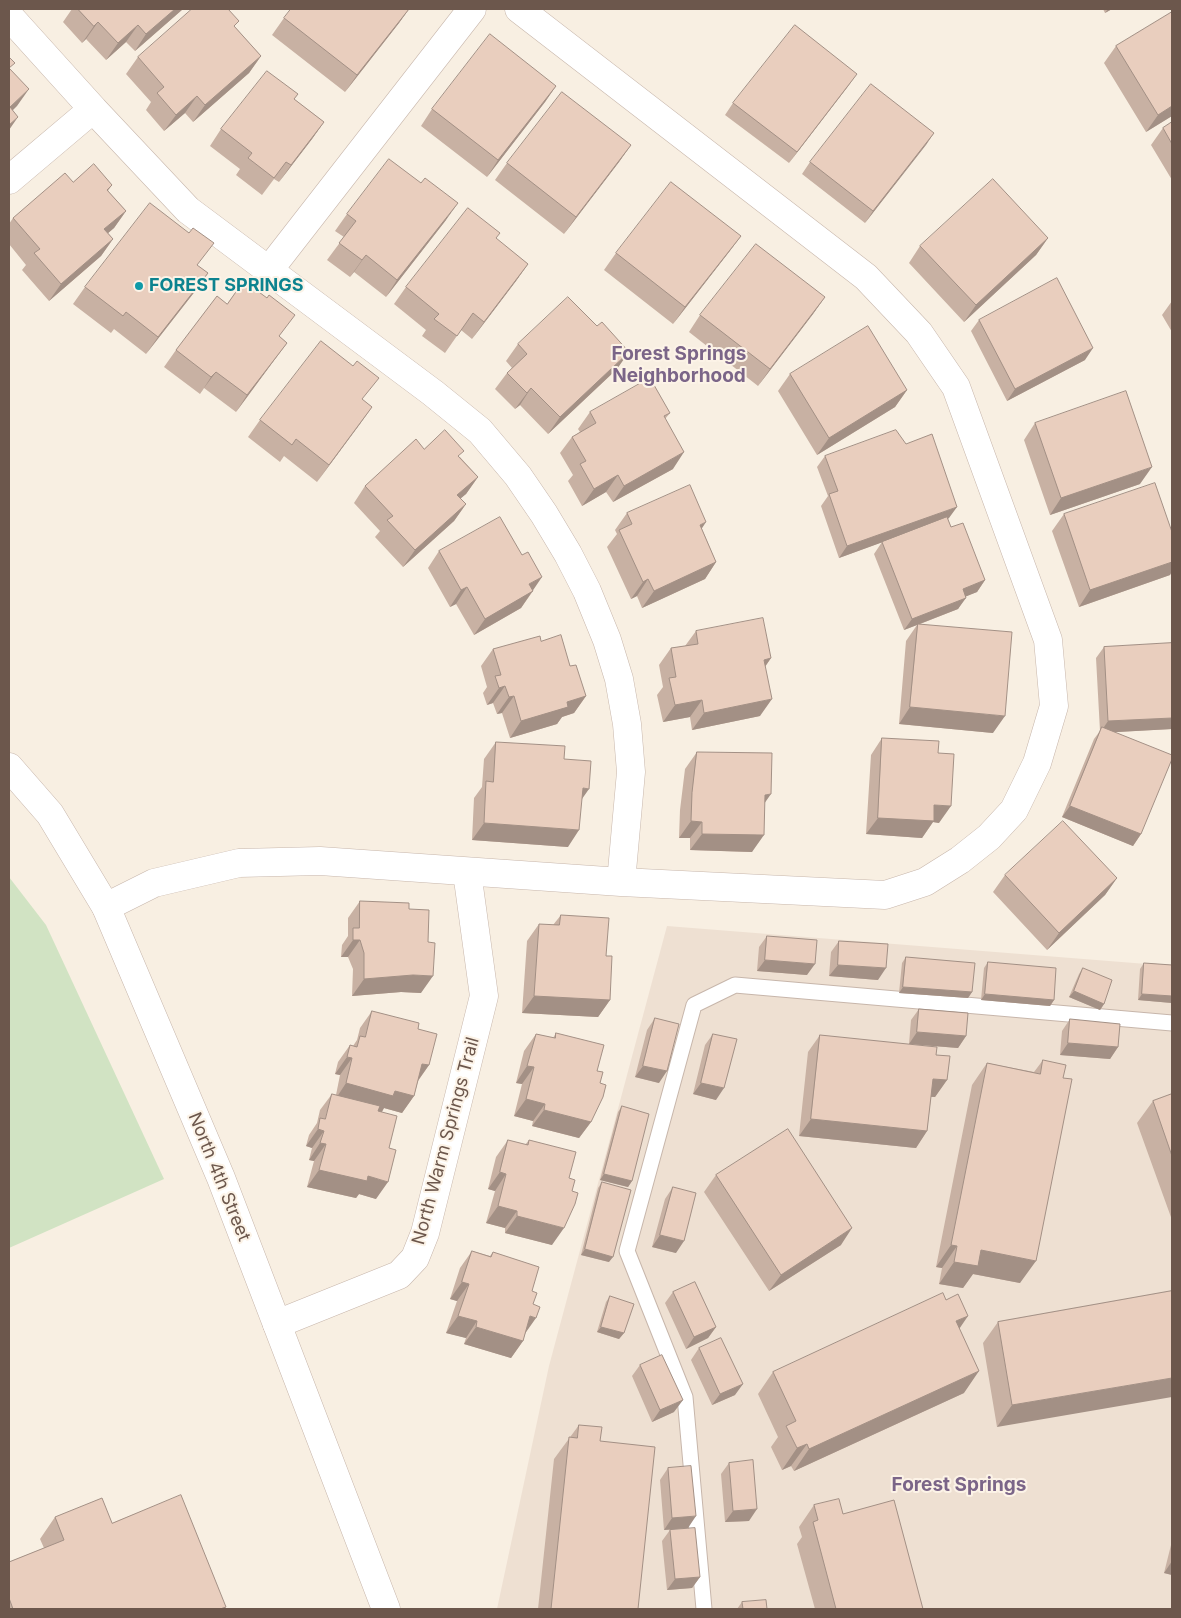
<!DOCTYPE html>
<style>
body{margin:0}
#map{position:relative;width:1181px;height:1618px;overflow:hidden;background:#f8efe2;font-family:Inter,sans-serif}
canvas{display:block}
.frame{position:absolute;inset:0;border:10px solid #6c574c;pointer-events:none}
</style>
<div id="map">
<canvas width="1181" height="1618"></canvas>
<div class="frame"></div>
</div>
<script>
const ctx = document.querySelector('canvas').getContext('2d');
ctx.lineJoin = 'round';
function fillPath(path, color) { ctx.fillStyle = color; ctx.fill(path, 'evenodd'); }
function stroke(path, color, width, dash) { ctx.strokeStyle = color; ctx.lineWidth = width; ctx.lineCap = dash ? 'butt' : 'round'; ctx.setLineDash(dash || []); ctx.stroke(path); }
function write(font, color, halo, rows, align = 'center') {
  ctx.font = font + ' Inter,sans-serif'; ctx.lineWidth = 4; ctx.setLineDash([]); ctx.textBaseline = 'middle'; ctx.strokeStyle = halo; ctx.fillStyle = color; for (const [text, x, y, turn = 0] of rows) {
    ctx.save(); ctx.translate(x, y); ctx.rotate((+turn || 0) * Math.PI / 180); ctx.textAlign = isNaN(turn) ? turn : align; if (halo) ctx.strokeText(text, 0, 0); ctx.fillText(text, 0, 0); ctx.restore();
  }
}
fillPath(new Path2D(`
 M667,926L1172,966V1609H497L549,1366Z`), '#eee0d2');
fillPath(new Path2D(`
 M9,877L46,925L164,1179L9,1248Z`), '#d1e3c3');
const service = new Path2D(`
 M704,1609L685,1397L627,1251L694,1005L735,985L1172,1023`);
const minor = new Path2D(`
 M519,9L866,277L919,333L956,387L1048,640L1054,706L1037,763L1014,810L989,837L960,860L925,882L885,895L621,882
 M9,16L93,109
 M9,180L93,109L188,210L433,393L480,431L518,476L544,514L568,554L587,591L607,640L619,679L627,724L631,772L621,882L320,861L239,863L154,883L106,907
 M269,270L472,9
 M277,1324L399,1275L415,1258L425,1233L484,996L467,872`);
const tertiary = new Path2D(`
 M9,767L50,814L106,907L221,1178L386,1609`);
stroke(service, '#c7b6ab', 17);
stroke(minor, '#c7b6ab', 29);
stroke(tertiary, '#c7b6ab', 29);
stroke(service, '#fff', 15);
stroke(minor, '#fff', 28);
stroke(tertiary, '#fff', 28);
fillPath(new Path2D(`
 M72,9H183L135,51L126,42L106,60L86,39L82,43L63,22Z
 M409,9L399,23L345,92L272,35L284,18Z
 M1103,9H1112L1105,13Z
 M1172,12V116L1146,132L1104,63L1116,46Z
 M235,27L261,56L249,73L193,122L185,113L164,131L146,110L151,102L126,74L138,57Z
 M849,85L789,163L725,115L733,103Z
 M556,86L545,102L487,177L421,126L432,109Z
 M298,94L294,99L324,122L312,139L279,182L274,179L262,195L236,175L240,169L210,146L221,129Z
 M1172,122V180L1151,145L1163,128Z
 M934,133L865,223L802,174L810,162Z
 M631,145L619,162L564,234L495,180L507,163Z
 M73,182L112,185L108,191L126,211L114,228L108,233L113,239L101,256L49,301L22,270L26,265L9,244V224L13,218Z
 M421,183L446,220L386,297L354,272L350,277L327,260L344,237L335,231L347,214Z
 M741,236L729,252L673,324L604,270L616,253Z
 M1048,238L1036,255L964,322L909,263L920,246Z
 M496,239L528,264L516,281L472,339L461,330L445,353L422,336L426,330L394,304L406,287Z
 M198,266L208,273L196,290L146,354L114,329L111,333L73,304L85,287Z
 M825,297L813,314L758,386L689,332L700,315Z
 M1172,301V332L1162,315Z
 M227,304L279,336L287,343L236,412L204,388L200,394L164,367L176,350Z
 M979,320L1085,360L1007,401L971,331Z
 M518,344L617,369L548,434L520,405L515,409L495,389L507,373L512,368L506,361Z
 M790,374L907,390L895,407L817,455L778,391Z
 M363,400L372,407L317,482L284,456L280,462L248,437L260,420Z
 M590,412L670,413L665,419L673,469L613,502L606,492L582,506L568,481L573,475L560,453L572,437L580,432L578,429Z
 M1035,423L1140,484L1050,515L1024,440Z
 M424,449L460,457L478,477L466,494L460,498L466,504L454,521L403,567L375,537L380,531L354,503L365,486Z
 M825,456L949,518L948,519L951,527L985,580L977,592L966,596L958,609L920,624L993,733L899,724L906,641L917,625L904,630L874,554L882,542L885,541L839,558L821,506L828,496L817,467Z
 M627,513L702,529L716,562L705,579L642,608L637,596L631,599L607,547L617,534L615,530Z
 M1064,514L1172,532V571L1170,575L1079,607L1052,531Z
 M439,551L532,590L533,591L521,608L474,635L456,604L450,607L428,568Z
 M696,631L771,658L765,667L760,716L692,730L690,717L663,722L657,695L663,687L659,665L671,648L685,646Z
 M541,641L570,666L586,696L574,713L562,717L557,724L510,738L502,713L497,714L493,703L487,705L483,693L487,687L481,666L493,649Z
 M1172,643V729L1115,732L1141,834L1133,846L1062,817L1094,739L1100,731L1096,658L1104,647Z
 M882,738L938,753L939,823L933,822L922,838L866,834L871,755Z
 M496,742L564,759L568,847L472,840L474,798L482,787L484,759Z
 M697,752L764,803L752,852L690,850V838H679L680,810L685,769Z
 M1005,875L1117,878L1105,895L1047,950L993,892Z
 M360,901L409,909L421,993L401,992L352,996L353,969L348,957H341L342,945L348,936V918Z
 M561,915L606,956L610,1000L598,1017L522,1013L527,941L539,924L553,925Z
 M767,936L807,975L757,971L759,947Z
 M839,941L878,980L829,976L831,952Z
 M906,957L972,992L968,998L899,993L902,963Z
 M988,962L1054,1000L1050,1006L981,1000L984,968Z
 M1144,963L1172,965V1003L1138,1000L1140,969Z
 M1083,968L1104,1004L1100,1010L1069,997L1079,974Z
 M919,1009L966,1036L958,1048L909,1044L911,1020Z
 M372,1011L418,1029L429,1065L418,1081L414,1096L402,1113L384,1108L382,1112L376,1199L359,1194L356,1198L307,1187L314,1161L309,1160L312,1148L306,1146L309,1135L317,1123L320,1110L332,1094L336,1095L340,1075L335,1074L338,1062L350,1045L353,1046L357,1040L360,1028Z
 M655,1018L659,1083L635,1077L647,1030Z
 M1070,1019L1118,1047L1110,1059L1060,1055L1062,1031Z
 M556,1033L597,1071L591,1122L579,1138L532,1126L533,1121L514,1116L522,1084L516,1083L524,1051L536,1034L553,1038Z
 M713,1034L716,1100L693,1094L705,1045Z
 M820,1035L936,1055L947,1080L935,1097H931L927,1131L916,1148L799,1136L808,1052Z
 M1043,1060L1020,1283L973,1274L963,1288L939,1284L942,1268L936,1267L972,1085L987,1063L1034,1072Z
 M1172,1094V1220L1137,1123L1153,1101Z
 M622,1106L632,1181L628,1187L600,1180L618,1112Z
 M508,1140L525,1145L529,1140L552,1245L505,1233V1228L486,1223L495,1191L488,1189L496,1157Z
 M716,1175L841,1245L769,1291L704,1192Z
 M602,1182L609,1262L581,1255L598,1188Z
 M673,1187L676,1253L652,1247L665,1199Z
 M472,1251L490,1256L493,1252L532,1291L533,1304L525,1334L523,1341L511,1358L464,1344L466,1338L446,1333L457,1301L450,1299L460,1268Z
 M1172,1291L997,1427L983,1343L998,1322Z
 M673,1292L716,1327L708,1338L686,1349L665,1303Z
 M610,1296L624,1333L619,1339L597,1332L606,1302Z
 M959,1329L964,1393L794,1471L791,1466L782,1470L771,1447L778,1437L758,1394L773,1372Z
 M699,1348L735,1395L712,1405L691,1360Z
 M640,1365L674,1412L652,1422L632,1376Z
 M579,1425L600,1441L638,1609H538L554,1459Z
 M729,1463L749,1521L725,1522L721,1474Z
 M668,1468L688,1528L664,1530L660,1480Z
 M814,1505L843,1514L923,1609H815L797,1544L802,1537L799,1527Z
 M55,1517L226,1607L224,1609H9V1562L44,1548L40,1539Z
 M670,1530L700,1577L692,1588L667,1590L662,1541Z
 M1172,1541V1575L1164,1573Z
 M742,1602L767,1609H737Z`), '#c8b1a3');
fillPath(new Path2D(`
 M175,9H183L135,51L146,34Z
 M409,9L399,23L345,92L357,75Z
 M1108,9H1112L1105,13Z
 M98,22L86,39L82,43L94,26Z
 M138,25L126,42L106,60L118,43Z
 M261,56L249,73L193,122L205,105Z
 M857,74L849,85L789,163L797,152Z
 M556,86L545,102L487,177L498,160Z
 M29,89L17,106L9,114V108Z
 M197,96L185,113L164,131L176,115Z
 M1172,106V116L1146,132L1158,115Z
 M18,117L9,130V125Z
 M324,122L312,139L279,182L291,165Z
 M934,133L926,145L865,223L873,211Z
 M631,145L619,162L564,234L576,217Z
 M458,203L446,220L386,297L397,280Z
 M126,211L114,228L93,246L104,229Z
 M741,236L729,252L673,324L685,307Z
 M1048,238L1036,255L964,322L976,305Z
 M113,239L101,256L49,301L61,284Z
 M366,255L354,272L350,277L362,260Z
 M528,264L516,281L472,339L484,322Z
 M208,273L196,290L146,354L158,337Z
 M825,297L813,314L758,386L770,369Z
 M287,343L275,359L236,412L247,395Z
 M1093,348L1085,360L1007,401L1015,389Z
 M629,352L617,369L548,434L560,417Z
 M216,372L204,388L200,394L211,377Z
 M531,388L520,405L515,409L527,393Z
 M907,390L895,407L817,455L829,438Z
 M372,407L360,424L317,482L329,465Z
 M684,452L673,469L613,502L624,486Z
 M1152,467L1140,484L1050,515L1061,498Z
 M618,475L606,492L582,506L594,489Z
 M478,477L466,494L445,512L457,495Z
 M466,504L454,521L403,567L415,550Z
 M957,507L949,518L839,558L847,546Z
 M706,522L695,539L700,525Z
 M716,562L705,579L642,608L654,591Z
 M1172,562V571L1170,575L1079,607L1090,590Z
 M542,577L521,608L474,635L485,619L529,584Z
 M648,579L637,596L631,599L643,582Z
 M985,580L977,592L955,601L963,589Z
 M467,587L456,604L450,607L461,590Z
 M966,598L958,609L904,630L912,619Z
 M771,658L759,675L764,660Z
 M505,686L493,703L487,705L499,688Z
 M514,696L502,713L497,714L509,697Z
 M586,696L574,713L562,717L557,724L510,738L521,721L567,702Z
 M772,699L760,716L692,730L704,713Z
 M702,700L690,717L663,722L675,705Z
 M910,707L1005,716L993,733L899,724Z
 M1172,718V729L1100,733L1108,721Z
 M583,788L589,789L577,806Z
 M771,794L759,811L765,795Z
 M934,805L951,806L939,823L933,822L922,838L866,834L878,818Z
 M1070,806L1141,834L1133,846L1062,817Z
 M691,821L702,822L690,838H679Z
 M484,823L579,830L568,847L472,840Z
 M702,834L764,835L752,852L690,850Z
 M1117,878L1105,895L1047,950L1059,933Z
 M353,940H360L348,957H341Z
 M765,960L815,964L807,975L757,971Z
 M838,965L886,968L878,980L829,976Z
 M413,975L433,976L421,993L401,992L352,996L364,979Z
 M903,987L972,992L968,998L899,993Z
 M1074,991L1104,1004L1100,1010L1069,997Z
 M985,994L1054,1000L1050,1006L981,1000Z
 M1142,994L1172,996V1003L1138,1000Z
 M534,996L610,1000L598,1017L522,1013Z
 M917,1032L966,1036L958,1048L909,1044Z
 M1068,1043L1118,1047L1110,1059L1060,1055Z
 M347,1057L352,1058L340,1075L335,1074Z
 M422,1064L429,1065L417,1082Z
 M527,1066L534,1067L522,1084L516,1083Z
 M643,1066L667,1071L659,1083L635,1077Z
 M933,1079L947,1080L935,1097L921,1096Z
 M346,1083L395,1091L414,1096L402,1113L384,1108L381,1113L335,1100Z
 M701,1083L724,1088L716,1100L693,1094Z
 M526,1099L545,1104L533,1121L514,1116Z
 M544,1110L591,1122L579,1138L532,1126Z
 M811,1119L927,1131L916,1148L799,1136Z
 M318,1129L324,1131L312,1148L306,1146Z
 M320,1143L326,1144L314,1161L309,1160Z
 M319,1170L368,1176L388,1182L376,1199L359,1194L356,1198L307,1187Z
 M500,1172L506,1174L495,1191L488,1189Z
 M604,1174L632,1181L628,1187L600,1180Z
 M498,1206L517,1211L505,1228L486,1223Z
 M517,1216L564,1228L552,1245L505,1233Z
 M852,1228L841,1245L769,1291L781,1275Z
 M660,1235L684,1241L676,1253L652,1247Z
 M951,1245L957,1246L942,1268L936,1267Z
 M585,1249L613,1257L609,1262L581,1255Z
 M981,1250L1036,1261L1020,1283L973,1274L963,1288L939,1284L954,1262Z
 M462,1282L469,1284L457,1301L450,1299Z
 M458,1316L477,1321L466,1338L446,1333Z
 M530,1316L536,1318L524,1335Z
 M968,1316L953,1338L956,1321Z
 M476,1327L523,1341L511,1358L464,1344Z
 M601,1327L624,1333L619,1339L597,1332Z
 M716,1327L708,1338L686,1349L694,1337Z
 M979,1371L964,1393L794,1471L809,1449Z
 M1172,1378V1397L997,1427L1012,1405Z
 M743,1384L735,1395L712,1405L720,1394Z
 M683,1400L674,1412L652,1422L660,1410Z
 M807,1444L791,1466L782,1470L797,1448Z
 M757,1509L749,1521L725,1522L733,1511Z
 M696,1516L688,1528L664,1530L672,1518Z
 M1172,1561V1575L1164,1573Z
 M700,1577L692,1588L667,1590L675,1579Z`), '#a39085');
const building = new Path2D(`
 M78,9H175L146,34L138,25L118,43L98,22L94,26Z
 M192,9H228L239,21L234,26L261,56L205,105L197,96L176,115L157,93L164,87L138,57Z
 M291,9H409L357,75L284,18Z
 M1172,12V106L1158,115L1116,46Z
 M795,25L857,74L797,152L733,103Z
 M490,34L556,86L498,160L432,109Z
 M9,57L15,63L9,68L29,89L10,107L18,117L9,125Z
 M267,71L298,94L294,99L324,122L291,165L286,162L274,178L248,158L252,153L221,129Z
 M871,84L934,133L873,211L810,162Z
 M562,92L631,145L576,217L507,163Z
 M1172,122V144L1163,128Z
 M389,159L421,183L425,178L458,203L397,280L366,255L362,260L339,243L356,221L347,214Z
 M94,164L112,185L107,190L126,211L104,229L113,239L61,284L34,253L40,249L13,218L65,173L73,182Z
 M993,179L1048,238L976,305L920,246Z
 M671,182L741,236L685,307L616,253Z
 M150,203L189,233L193,228L214,243L197,265L208,273L158,337L126,312L123,316L85,287Z
 M468,208L500,233L496,238L528,264L484,322L473,313L457,336L434,319L439,314L406,287Z
 M756,244L825,297L770,369L700,315Z
 M1057,278L1093,348L1015,389L979,320Z
 M244,281L267,298L269,295L295,315L279,336L287,343L247,395L216,372L211,377L176,350L217,296L227,304Z
 M568,297L597,326L602,322L629,352L560,417L531,388L527,393L507,373L527,354L518,344Z
 M868,326L907,390L829,438L790,374Z
 M321,341L353,366L357,361L379,378L362,399L372,407L329,465L296,439L292,445L260,420Z
 M650,378L670,413L664,416L684,452L624,486L618,475L594,489L580,464L586,461L572,437L596,423L590,412Z
 M1126,391L1152,467L1061,498L1035,423Z
 M445,430L464,451L458,456L478,477L457,495L466,504L415,550L387,520L393,516L365,486L416,439L424,449Z
 M896,430L906,444L932,434L957,507L847,546L829,494L838,491L825,456Z
 M1155,483L1172,532V562L1090,590L1064,514Z
 M690,485L706,522L700,525L716,562L654,591L648,579L643,582L619,530L632,524L627,513Z
 M500,517L522,555L528,552L542,577L529,584L533,591L485,619L467,587L461,590L439,551Z
 M947,517L951,527L963,523L985,580L963,589L966,598L912,619L882,542Z
 M763,618L771,658L764,660L772,699L704,713L702,700L675,705L669,678L676,677L671,648L698,644L696,631Z
 M918,624L1012,632L1005,716L910,707Z
 M561,635L570,666L576,665L586,696L567,702L568,707L521,721L514,696L509,697L505,686L499,688L495,676L501,675L493,649L540,636L541,641Z
 M1172,643V718L1108,721L1104,647Z
 M1102,727L1172,755V759L1141,834L1070,806Z
 M882,738L939,741L938,753L954,754L951,806L934,805V821L878,818Z
 M496,742L565,746L564,759L591,761L589,789L583,788L579,830L484,823L486,781L493,782Z
 M697,752L772,753L771,794L765,795L764,835L702,834V822L691,821L692,793Z
 M1063,821L1117,878L1059,933L1005,875Z
 M360,901L409,903V909L429,910L428,942L435,943L433,976L413,975L364,979V953L360,940H353V928H359Z
 M561,915L609,918L606,956H612L610,1000L534,996L539,924L559,925Z
 M767,936L817,940L815,964L765,960Z
 M839,941L888,944L886,968L838,965Z
 M906,957L975,963L972,992L903,987Z
 M988,962L1056,968L1054,1000L985,994Z
 M1144,963L1172,965V996L1142,994Z
 M1083,968L1112,980L1104,1004L1074,991Z
 M919,1009L968,1013L966,1036L917,1032Z
 M372,1011L419,1023L418,1029L437,1034L429,1065L422,1064L414,1096L395,1091L393,1096L346,1083L352,1058L347,1057L350,1045L357,1047L360,1036L365,1037Z
 M655,1018L679,1024L667,1071L643,1066Z
 M1070,1019L1120,1024L1118,1047L1068,1043Z
 M556,1033L604,1045L597,1071L603,1072L600,1083L606,1085L603,1097L591,1122L544,1110L545,1104L526,1099L534,1067L527,1066L536,1034L555,1038Z
 M713,1034L737,1039L724,1088L701,1083Z
 M820,1035L937,1047L936,1055L950,1056L947,1080L933,1079L927,1131L811,1119Z
 M1043,1060L1066,1065L1063,1078L1072,1079L1036,1261L981,1250L978,1266L954,1262L957,1246L951,1245L987,1063L1040,1074Z
 M332,1094L380,1106L378,1111L397,1116L389,1148L396,1150L388,1182L368,1176L367,1181L319,1170L326,1144L320,1143L324,1131L318,1129L320,1118L325,1119Z
 M1172,1094V1156L1153,1101Z
 M622,1106L649,1114L632,1181L604,1174Z
 M788,1129L852,1228L781,1275L716,1175Z
 M508,1140L528,1145L529,1140L576,1152L569,1178L575,1180L572,1191L578,1193L575,1204L564,1228L517,1216V1211L498,1206L506,1174L500,1172Z
 M602,1182L631,1190L613,1257L585,1249Z
 M673,1187L696,1193L684,1241L660,1235Z
 M472,1251L491,1257L493,1252L539,1267L532,1291L537,1293L533,1304L540,1307L536,1318L530,1316L523,1341L476,1327L477,1321L458,1316L469,1284L462,1282Z
 M695,1282L716,1327L694,1337L673,1292Z
 M1172,1291V1378L1012,1405L998,1322Z
 M943,1293L946,1300L958,1294L968,1316L956,1321L979,1371L809,1449L807,1444L797,1448L786,1426L796,1421L773,1372Z
 M610,1296L634,1304L624,1333L601,1327Z
 M721,1338L743,1384L720,1394L699,1348Z
 M662,1355L683,1400L660,1410L640,1365Z
 M579,1425L602,1427L600,1441L655,1447L638,1609H551L569,1437L577,1438Z
 M753,1460L757,1509L733,1511L729,1463Z
 M691,1466L696,1516L672,1518L668,1468Z
 M181,1495L226,1607L220,1609H13L9,1598V1562L64,1540L55,1517L102,1498L112,1523Z
 M839,1499L843,1514L894,1500L923,1609H836L813,1522L818,1520L814,1505Z
 M695,1528L700,1577L675,1579L670,1530Z
 M766,1600L767,1609H743L742,1602Z`);
fillPath(building, '#e9cebe');
stroke(building, '#a39085', 1);
for (const [x, y, r, color] of [
 [139,286,5,"#0f9aa8"]
]) { const dot = new Path2D(); dot.arc(x, y, r, 0, 2 * Math.PI); ctx.fillStyle = color; ctx.fill(dot); stroke(dot, '#fcf3e7', 2); }
write('bold 18px', '#0d838f', '#fcf3e7', [
 ["FOREST SPRINGS",149,286]
], 'left');
write('18px', '#6c574c', '#fcf3e7', [
 ["North Warm Springs Trail",446,1141,-75],
 ["North 4th Street",219,1177,68]
]);
write('bold 19px', '#7b6588', '#fcf3e7', [
 ["Forest Springs",679,354],
 ["Neighborhood",679,376],
 ["Forest Springs",959,1485]
]);
</script>
